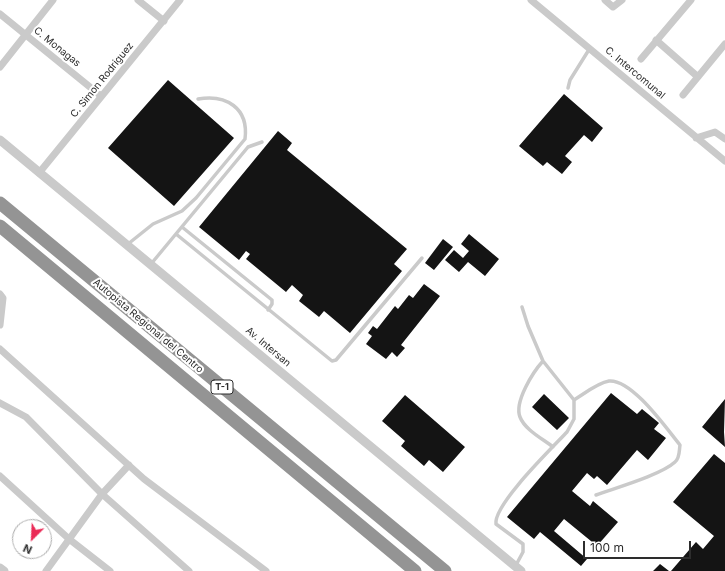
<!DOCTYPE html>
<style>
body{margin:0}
#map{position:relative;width:725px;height:571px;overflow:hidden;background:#fff;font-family:Inter,sans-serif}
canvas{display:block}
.north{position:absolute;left:12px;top:519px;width:40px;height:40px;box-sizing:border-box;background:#fff;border:1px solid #ababab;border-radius:50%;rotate:204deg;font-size:11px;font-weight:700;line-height:16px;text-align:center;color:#2d2d2d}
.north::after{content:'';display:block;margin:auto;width:14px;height:18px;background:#ea2a56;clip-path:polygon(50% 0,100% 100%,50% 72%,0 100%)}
.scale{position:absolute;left:583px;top:541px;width:108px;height:18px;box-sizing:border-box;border:2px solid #2d2d2d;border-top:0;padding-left:5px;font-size:12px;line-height:14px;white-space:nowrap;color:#2d2d2d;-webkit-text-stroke:3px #fff;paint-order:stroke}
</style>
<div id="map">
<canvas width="725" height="571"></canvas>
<div class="north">N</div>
<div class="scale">100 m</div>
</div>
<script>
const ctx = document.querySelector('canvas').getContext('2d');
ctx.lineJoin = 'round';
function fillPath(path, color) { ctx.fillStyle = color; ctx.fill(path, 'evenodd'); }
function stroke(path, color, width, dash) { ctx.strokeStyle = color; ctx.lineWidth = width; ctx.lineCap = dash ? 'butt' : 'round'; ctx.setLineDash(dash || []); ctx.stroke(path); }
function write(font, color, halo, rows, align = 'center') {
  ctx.font = font + ' Inter,sans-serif'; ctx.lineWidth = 4; ctx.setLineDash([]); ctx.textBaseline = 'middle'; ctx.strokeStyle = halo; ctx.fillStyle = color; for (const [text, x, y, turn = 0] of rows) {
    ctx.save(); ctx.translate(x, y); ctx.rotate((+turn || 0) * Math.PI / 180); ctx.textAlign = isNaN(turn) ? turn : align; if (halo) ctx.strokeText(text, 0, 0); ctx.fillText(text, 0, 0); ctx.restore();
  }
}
fillPath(new Path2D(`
 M168,80L234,138L174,206L108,148Z
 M564,94L603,128L592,142L584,135L565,156L572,162L562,174L547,162L543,166L519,146Z
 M278,131L292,143L287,150L407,249L394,264L402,271L350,333L324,311L319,317L299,301L303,295L292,285L286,292L246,259L250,254L246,251L239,260L199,227Z
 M469,234L499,259L485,276L468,262L459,272L445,260L454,250L463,258L469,251L461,244Z
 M443,239L453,247L434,270L425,263Z
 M424,284L440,296L401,345L405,348L397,357L392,352L386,359L366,344L372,336L368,333L373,326L377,329L395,306L398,309L409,295L413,298Z
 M611,393L637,414L642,409L659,423L654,429L666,438L648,460L637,450L607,485L597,476L594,479L587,473L572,491L590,506L593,501L618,522L597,546L564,519L554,531L587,559L581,566L540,532L534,539L507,517Z
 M544,394L569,418L557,430L532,407Z
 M405,395L465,447L443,472L429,460L424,466L401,446L405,441L382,421Z
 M725,399L724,432L725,447L702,427Z
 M714,454L725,463V571H671L696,542L703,549L714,536L673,502Z
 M660,564L669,571H653Z`), '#141414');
stroke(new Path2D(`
 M568,88L570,80L590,48
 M182,227L272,300V304L268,310
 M176,234L332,361L336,360L422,258
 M128,244L153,224L182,211L196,198L245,139C249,108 226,94 198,99
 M151,264L248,147L262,142
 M543,361C533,372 514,402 520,417C525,430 543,439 553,447
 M574,400C584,394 597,383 609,381C632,379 666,428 680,445C679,451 680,458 675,462C661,475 615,488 596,495
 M516,565L523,552V544L496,524C493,505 553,447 567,432L574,419V400L543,361L528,326L522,307`), '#cacaca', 3.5);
stroke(new Path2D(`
 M138,0L164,21
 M531,0L725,161
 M605,0L613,7L622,0
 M0,14L101,96
 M656,40L698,77
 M641,59L691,0
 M0,67L53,0
 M683,95L725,44
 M696,138L715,132L725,139
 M39,173L180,0
 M0,294L3,298L0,325
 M0,349L144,479L266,571
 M0,403L26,417L102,494L189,571
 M0,476L69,539L110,571
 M46,571L102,494L129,465`), '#cacaca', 7);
stroke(new Path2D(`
 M0,140L521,571
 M0,568L4,571`), '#cacaca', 9);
stroke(new Path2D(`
 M0,203L445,571
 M0,226L415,571`), '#949494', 13);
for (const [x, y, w] of [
 [222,387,22]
]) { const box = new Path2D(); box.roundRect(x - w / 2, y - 7, w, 14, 3); ctx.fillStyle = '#fff'; ctx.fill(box); stroke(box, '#2d2d2d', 1); }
write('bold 9px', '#2d2d2d', null, [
 ["T-1",222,387]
]);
write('10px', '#2d2d2d', '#fff', [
 ["C. Monagas",57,47,39],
 ["C. Intercomunal",635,73,40],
 ["C. Simon Rodriguez",102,80,-51],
 ["Autopista Regional del Centro",148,326,40],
 ["Av. Intersan",268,347,40]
]);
</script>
